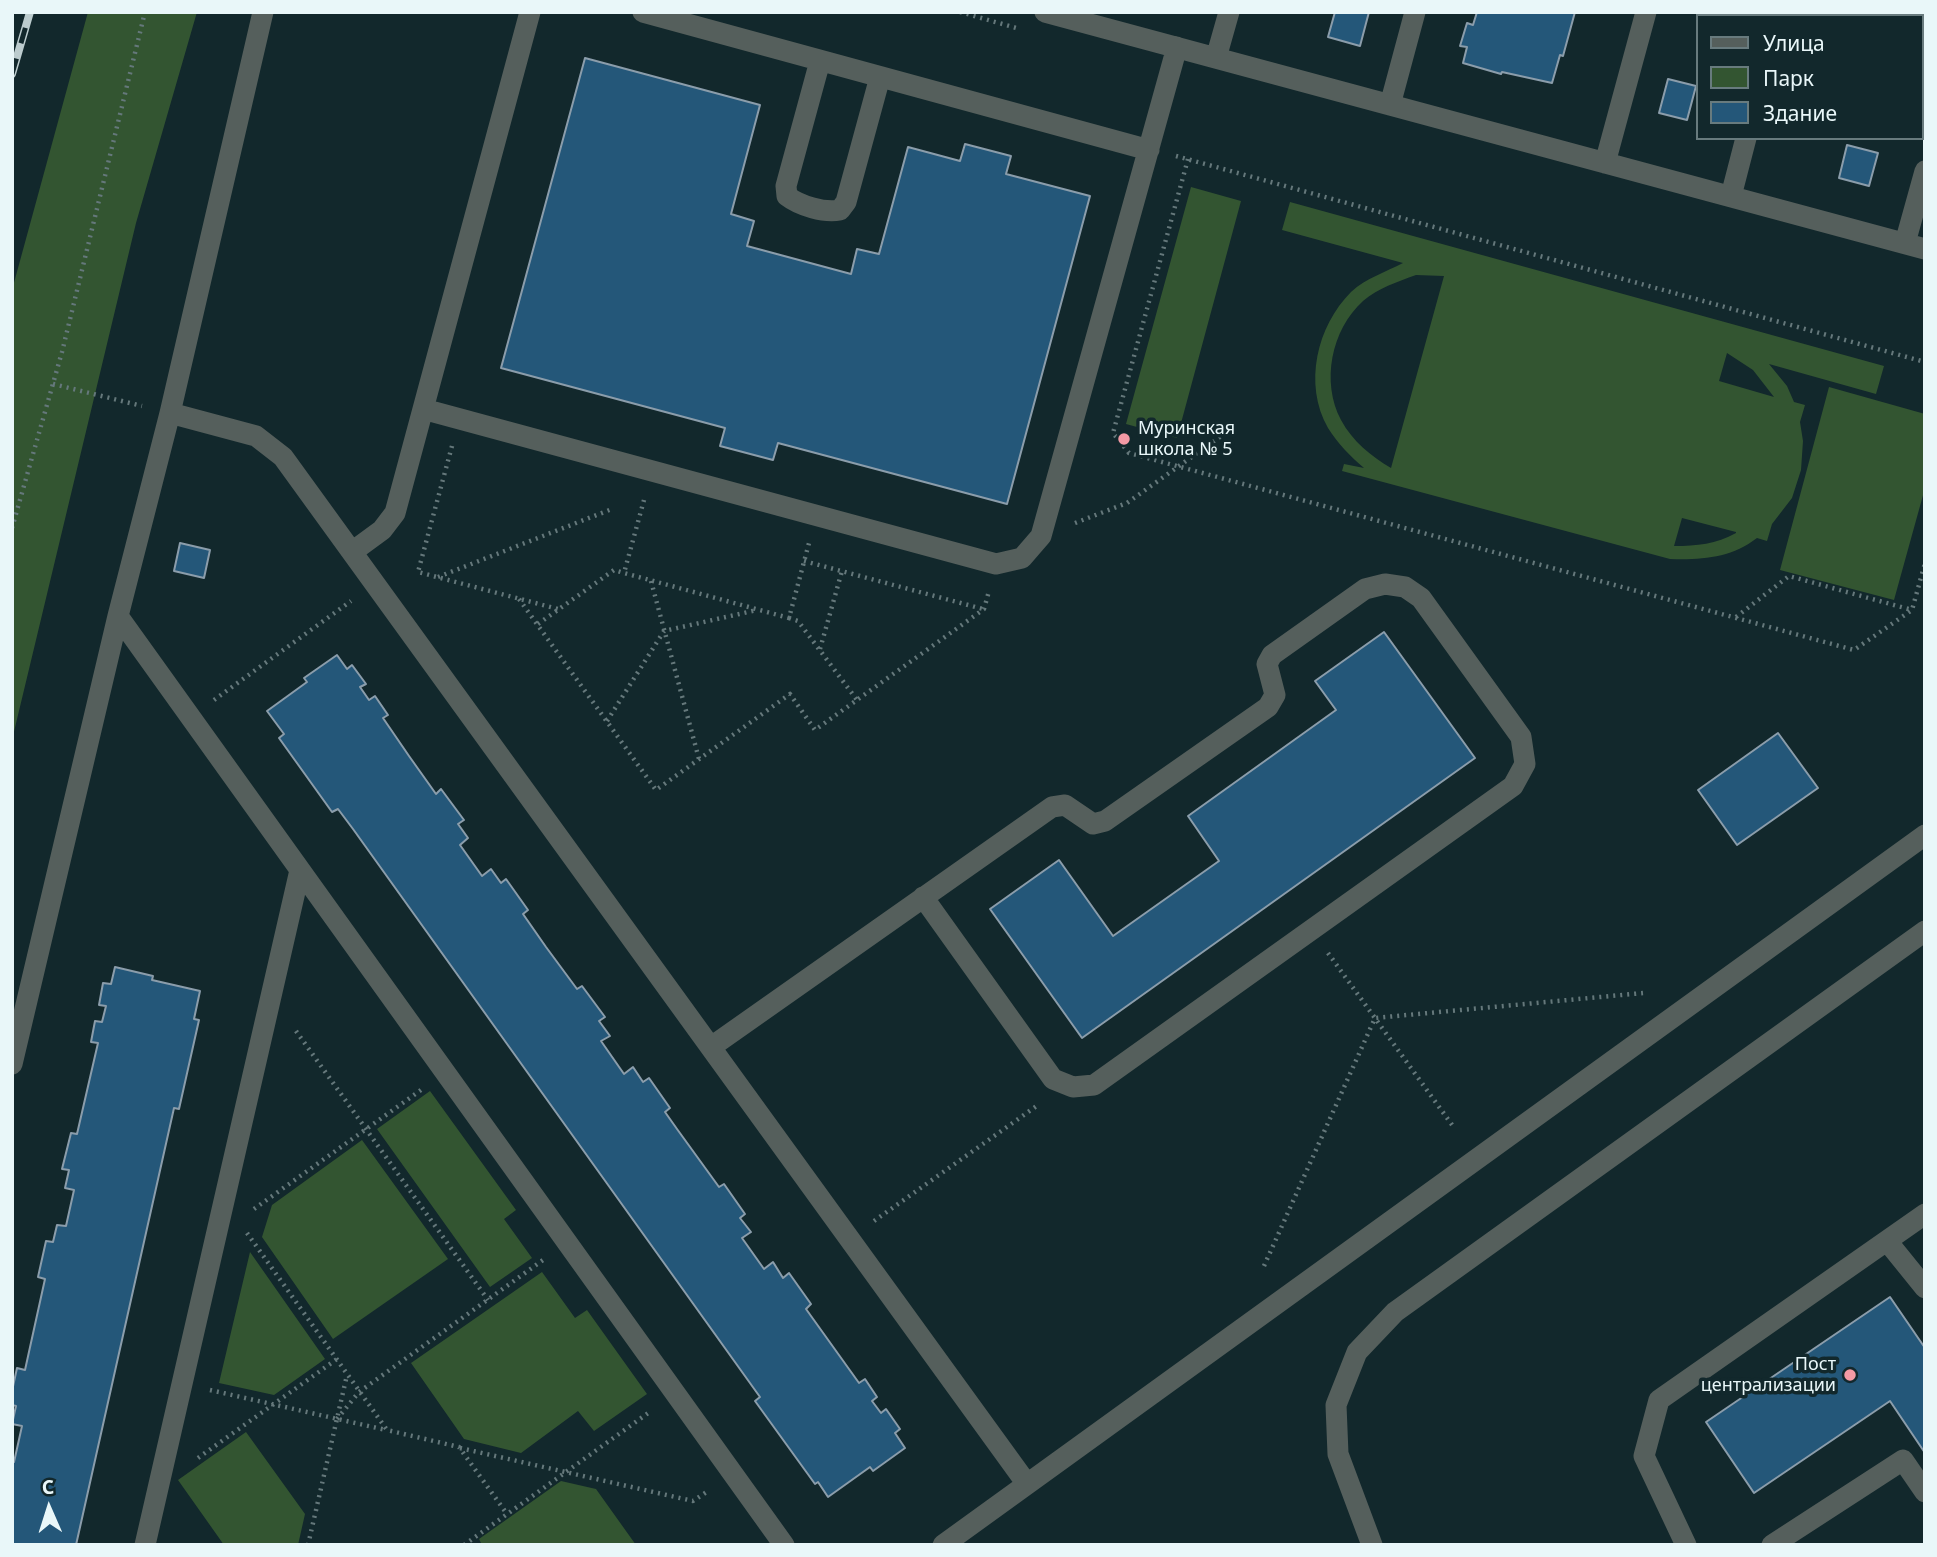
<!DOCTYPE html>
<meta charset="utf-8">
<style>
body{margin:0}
#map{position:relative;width:1937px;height:1557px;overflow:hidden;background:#12282c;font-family:"Noto Sans",sans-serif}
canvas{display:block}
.frame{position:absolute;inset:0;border:14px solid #e9f7f9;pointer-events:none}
.legend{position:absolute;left:1696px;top:14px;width:228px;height:126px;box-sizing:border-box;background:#12282c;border:2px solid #687b7e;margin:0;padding:9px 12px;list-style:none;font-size:21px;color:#e9f7f9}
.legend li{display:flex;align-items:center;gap:14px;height:35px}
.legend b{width:35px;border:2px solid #687b7e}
.north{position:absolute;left:14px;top:1473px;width:70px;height:70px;-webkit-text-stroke:5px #12282c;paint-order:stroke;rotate:357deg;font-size:19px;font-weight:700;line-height:28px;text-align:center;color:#e9f7f9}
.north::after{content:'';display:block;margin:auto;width:24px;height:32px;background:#e9f7f9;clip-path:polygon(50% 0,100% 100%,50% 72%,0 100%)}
</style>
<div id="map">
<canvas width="1937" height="1557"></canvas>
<div class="frame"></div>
<ul class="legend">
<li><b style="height:9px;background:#555f5c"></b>Улица</li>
<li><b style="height:19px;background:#335531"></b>Парк</li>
<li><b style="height:19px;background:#245779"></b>Здание</li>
</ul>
<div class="north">С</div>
</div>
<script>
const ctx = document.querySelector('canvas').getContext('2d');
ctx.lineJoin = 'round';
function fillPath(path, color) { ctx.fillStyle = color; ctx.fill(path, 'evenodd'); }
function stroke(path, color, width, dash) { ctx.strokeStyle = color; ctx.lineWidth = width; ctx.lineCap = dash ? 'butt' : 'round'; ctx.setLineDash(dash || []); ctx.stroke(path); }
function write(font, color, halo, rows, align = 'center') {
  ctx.font = font + ' "Noto Sans",sans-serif'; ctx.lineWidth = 7; ctx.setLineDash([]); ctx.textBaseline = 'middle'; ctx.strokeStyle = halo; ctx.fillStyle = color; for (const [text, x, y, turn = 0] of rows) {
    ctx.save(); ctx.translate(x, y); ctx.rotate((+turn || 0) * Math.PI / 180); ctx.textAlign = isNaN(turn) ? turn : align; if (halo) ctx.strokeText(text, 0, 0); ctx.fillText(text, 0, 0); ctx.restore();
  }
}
fillPath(new Path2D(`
 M88,12H197L136,223L12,740V290Z
 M1191,187L1241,201L1177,438L1126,424Z
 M1290,202L1884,366L1876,394L1769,364L1787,386L1794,402L1805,405L1800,422L1803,441L1801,470L1792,498L1772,524L1767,541L1757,538C1731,558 1702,560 1670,559L1342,471L1344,464L1364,468C1350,456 1338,444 1328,428C1303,384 1317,326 1351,292C1366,278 1386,272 1403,263L1282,230ZM1416,275L1444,276L1391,468C1371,456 1353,442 1341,420C1321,382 1331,330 1363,301C1378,288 1397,282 1416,275ZM1727,353L1753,370L1774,397L1719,381ZM1682,518L1736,532V533C1716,544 1697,546 1674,546Z
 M1829,387L1925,414V488L1894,600L1780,570Z
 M430,1091L516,1210L504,1219L532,1258L490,1287L377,1129Z
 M362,1140L448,1259L333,1339L262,1237L272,1205Z
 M250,1252L325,1359L274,1395L219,1383Z
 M542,1272L575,1318L587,1310L647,1394L594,1431L578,1411L521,1453L464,1439L411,1363Z
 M246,1432L305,1514L298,1545H224L178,1480Z
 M561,1481L596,1489L636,1545H482L479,1539Z`), '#335531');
const building = new Path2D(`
 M1335,12H1369L1360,46L1328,37Z
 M1477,12H1575L1563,56L1560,55L1552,83L1502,72L1501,74L1463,63L1467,47L1460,46L1467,23L1473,25Z
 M1757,12H1790L1789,16H1756Z
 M585,58L760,105L731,214L754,221L747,246L851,274L857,249L879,254L908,147L960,161L965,144L1011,156L1006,174L1090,196L1007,504L778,443L773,460L720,446L725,428L501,368Z
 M1668,79L1696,86L1687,120L1659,113Z
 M1847,145L1878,153L1869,186L1839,178Z
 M180,543L210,550L204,578L174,571Z
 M1384,632L1475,758L1082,1038L990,909L1059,860L1113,936L1219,861L1188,816L1336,710L1315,681Z
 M337,655L347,669L352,665L366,684L360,687L369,700L375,696L388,715L383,718L409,756L436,794L441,789L464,820L458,824L468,838L460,845L482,876L491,869L501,883L506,879L528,910L523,914L546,947L577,989L582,986L605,1017L599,1021L610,1036L601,1041L624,1074L633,1067L643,1082L649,1078L670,1108L665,1112L677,1129L719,1187L724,1184L745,1214L740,1218L751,1232L742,1238L764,1269L773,1262L783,1278L789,1273L811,1304L806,1309L859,1383L865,1379L877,1397L872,1401L881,1413L886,1409L900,1429L895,1433L905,1448L873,1471L870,1467L828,1497L818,1482L815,1484L755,1401L760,1397L353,829L338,809L332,812L279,738L284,734L267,711L307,682L304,678Z
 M1778,733L1818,788L1737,845L1698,790Z
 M115,967L153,976L152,980L200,991L194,1019L199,1020L179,1109L174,1108L76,1545H12V1461L14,1462L22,1426L12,1424L16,1406L12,1405V1391L17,1368L25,1370L45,1279L38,1277L46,1241L53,1242L57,1225L66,1226L74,1190L65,1188L69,1170L62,1169L71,1133L77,1134L98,1043L91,1042L95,1021L102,1022L106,1006L99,1005L103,983L111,984Z
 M1890,1297L1925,1348V1453L1890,1401L1754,1493L1706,1422Z`);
fillPath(building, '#245779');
stroke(building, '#8b9dab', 2);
stroke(new Path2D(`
 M960,12L1020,29
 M1852,12L1875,16
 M1882,16L1888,12
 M1176,156L1925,362
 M1188,159L1113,433L1129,453L1854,650L1912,610L1925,563
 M53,384L142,406
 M452,446L418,572L558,609
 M644,500L624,573L789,618L809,543
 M1075,523L1127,503L1224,434
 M12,528L62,352L145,12
 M804,561L983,609
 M438,577L612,509
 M651,581L699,759
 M519,599L656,790L790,694L815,730L984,609L989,591
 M1736,617L1789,576L1912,610
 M789,618L798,621L857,700
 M538,624L614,570L624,573
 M820,649L842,571
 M214,700L351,601
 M607,721L664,631L757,610
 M1328,953L1455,1129
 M296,1031L488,1300
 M254,1209L421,1090
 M874,1221L1038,1105
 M247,1233L387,1430L459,1447L507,1514
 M1264,1266L1375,1018L1643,993
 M210,1390L386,1430
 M337,1419L359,1392L543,1260
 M460,1448L693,1501L708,1491
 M198,1458L337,1359
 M308,1545L347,1375
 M464,1545L651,1411`), '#65787b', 4.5, [2, 5]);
stroke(new Path2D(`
 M643,12L1149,150
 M1045,12L1925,249
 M1216,58L1229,12
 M820,61L786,186L787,196C800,206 824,213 840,210L846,202L880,77
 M1390,105L1415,12
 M1605,163L1646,12
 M1731,196L1746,138
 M1905,243L1925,171
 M423,409L996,564L1022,558L1041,536L1177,47
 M170,413L256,436L283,457L1027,1484
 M352,552L382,530L395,513L530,12
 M118,616L784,1545
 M711,1047L1052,807L1065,805L1093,824L1105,821L1268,707L1275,695L1267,664L1272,655L1365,589L1385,584L1405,587L1421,598L1521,737L1525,764L1513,786L1094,1085L1073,1087L1053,1079L923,897
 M12,1064L118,616L170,413L263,12
 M1887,1241L1925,1288
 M145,1545L300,870
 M943,1545L1925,835
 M1372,1545L1338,1454L1336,1405L1357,1352L1395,1312L1925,931
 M1686,1545L1644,1456L1659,1400L1925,1214
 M1772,1545L1903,1460L1925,1492`), '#555f5c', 21);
const rail = new Path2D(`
 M12,74L30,12`);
stroke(rail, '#bcccce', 8);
stroke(rail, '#12282c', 5, [16]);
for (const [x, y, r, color] of [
 [1124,439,7,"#f49aa5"],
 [1850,1375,7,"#f49aa5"]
]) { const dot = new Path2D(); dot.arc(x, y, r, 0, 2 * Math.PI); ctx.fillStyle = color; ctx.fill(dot); stroke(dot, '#12282c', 2.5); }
write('18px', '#e9f7f9', '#12282c', [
 ["Муринская",1138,429],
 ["школа № 5",1138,450],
 ["Пост",1836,1365,"right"],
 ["централизации",1836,1386,"right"]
], 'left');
</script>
